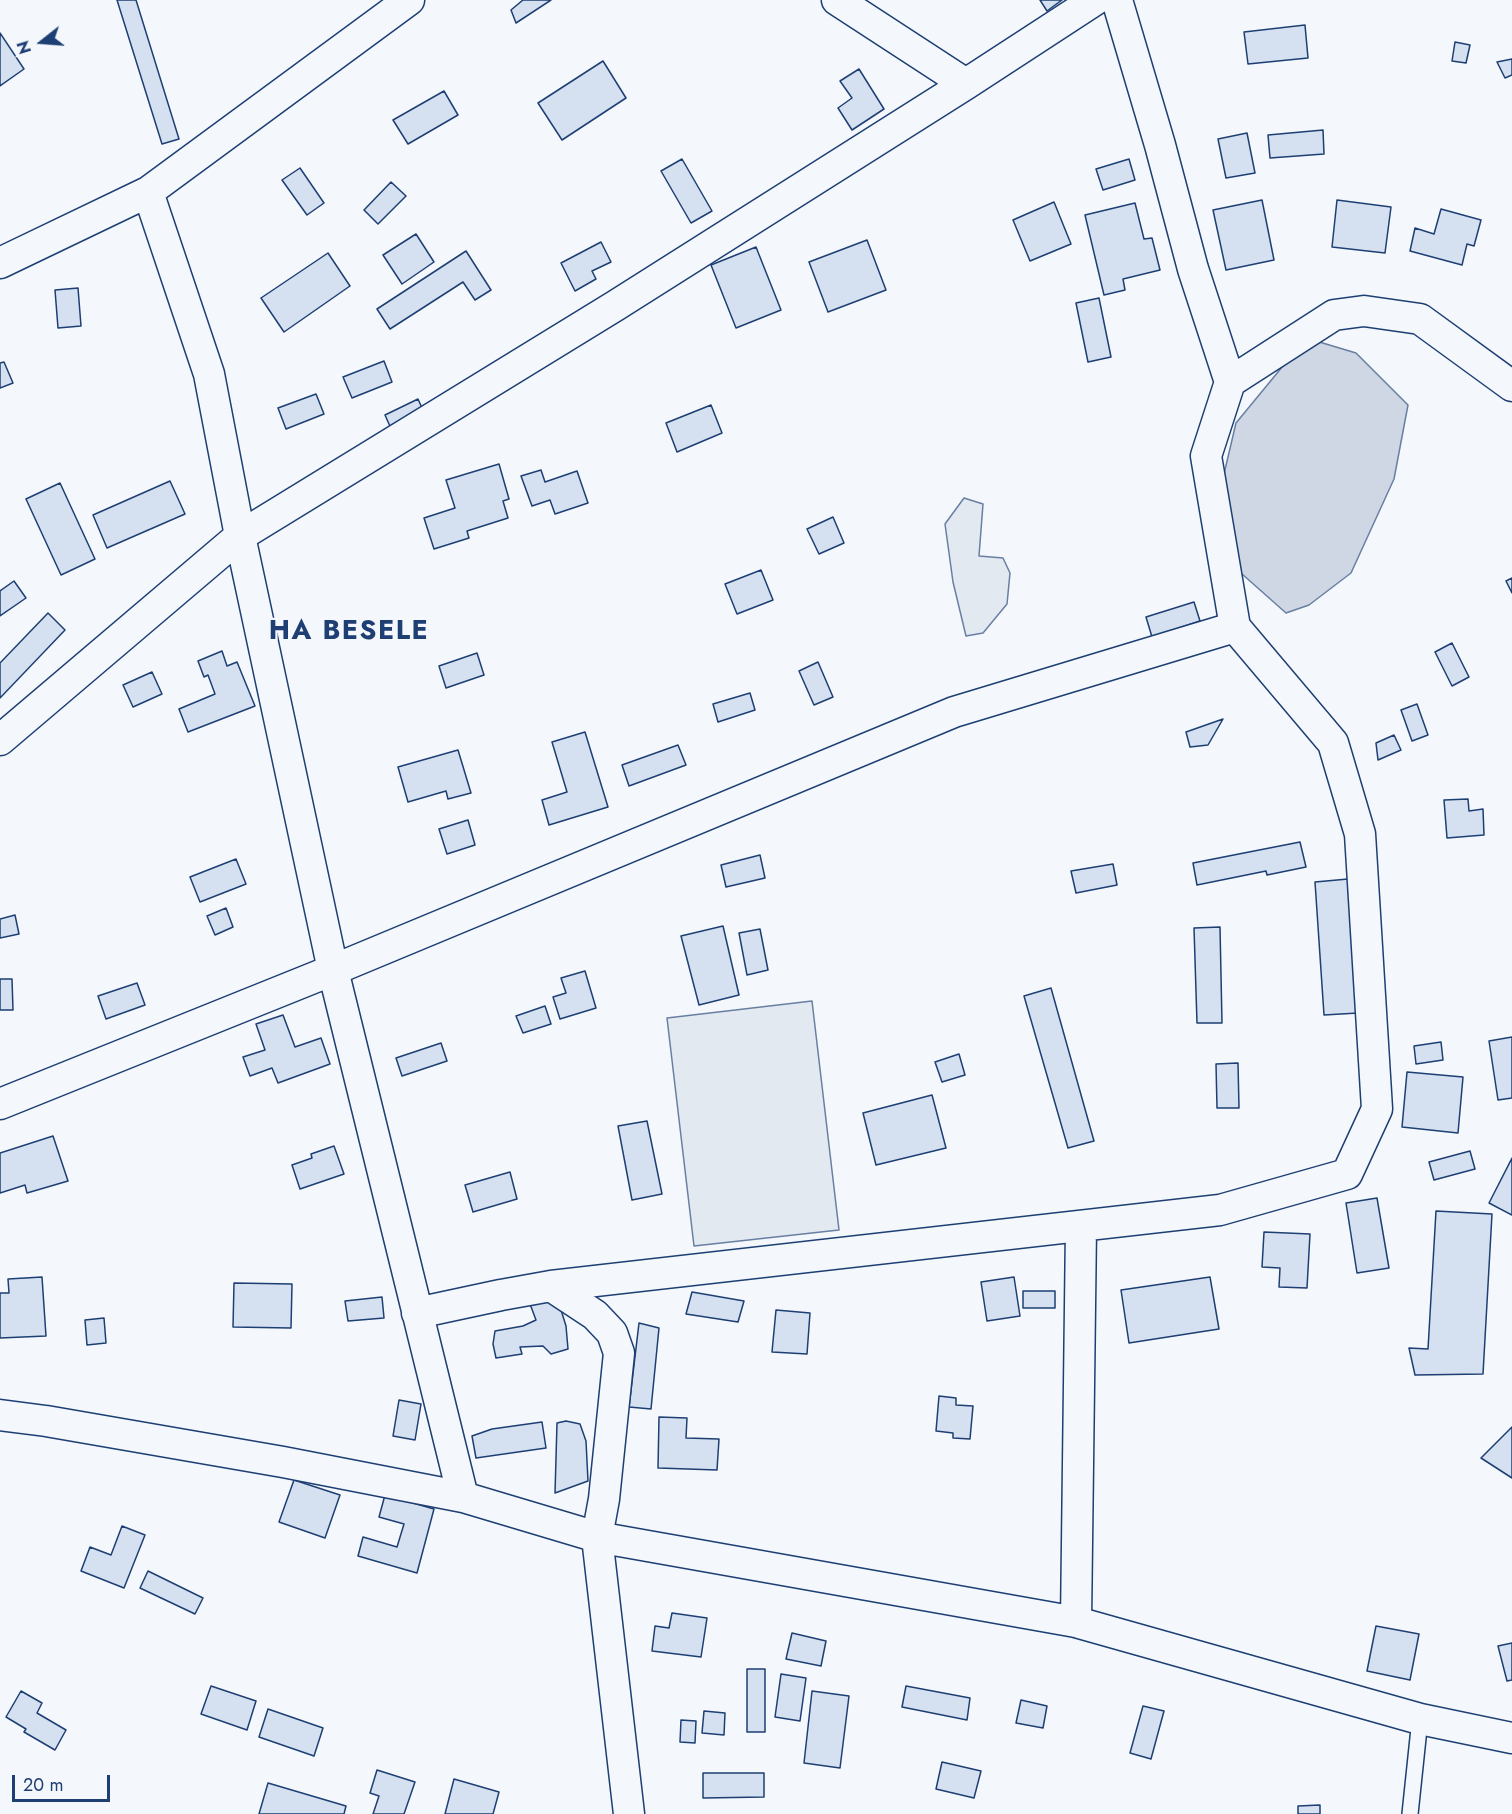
<!DOCTYPE html>
<style>
body{margin:0}
#map{position:relative;width:1512px;height:1814px;overflow:hidden;background:#f4f7fb;font-family:Jost,sans-serif}
canvas{display:block}
.north{position:absolute;left:12px;top:12px;width:60px;height:60px;-webkit-text-stroke:4px #f4f7fb;paint-order:stroke;rotate:253deg;font-size:16px;font-weight:700;line-height:24px;text-align:center;color:#1d3f73}
.north::after{content:'';display:block;margin:auto;width:21px;height:27px;background:#1d3f73;clip-path:polygon(50% 0,100% 100%,50% 72%,0 100%)}
.scale{position:absolute;left:12px;top:1775px;width:98px;height:27px;box-sizing:border-box;border:3px solid #1d3f73;border-top:0;padding-left:8px;font-size:18px;line-height:21px;white-space:nowrap;color:#1d3f73;-webkit-text-stroke:4px #f4f7fb;paint-order:stroke}
</style>
<div id="map">
<canvas width="1512" height="1814"></canvas>
<div class="north">N</div>
<div class="scale">20 m</div>
</div>
<script>
const ctx = document.querySelector('canvas').getContext('2d');
ctx.lineJoin = 'round';
function fillPath(path, color) { ctx.fillStyle = color; ctx.fill(path, 'evenodd'); }
function stroke(path, color, width, dash) { ctx.strokeStyle = color; ctx.lineWidth = width; ctx.lineCap = dash ? 'butt' : 'round'; ctx.setLineDash(dash || []); ctx.stroke(path); }
function write(font, color, halo, rows, align = 'center') {
  ctx.font = font + ' Jost,sans-serif'; ctx.lineWidth = 4.5; ctx.setLineDash([]); ctx.textBaseline = 'middle'; ctx.strokeStyle = halo; ctx.fillStyle = color; for (const [text, x, y, turn = 0] of rows) {
    ctx.save(); ctx.translate(x, y); ctx.rotate((+turn || 0) * Math.PI / 180); ctx.textAlign = isNaN(turn) ? turn : align; if (halo) ctx.strokeText(text, 0, 0); ctx.fillText(text, 0, 0); ctx.restore();
  }
}
const green = new Path2D(`
 M964,498L983,504L979,556L1003,558L1010,573L1007,604L983,633L966,636L953,582L945,524Z
 M812,1001L839,1230L694,1246L667,1018Z`);
fillPath(green, '#e3e9f0');
stroke(green, '#687fa3', 1.5);
const water = new Path2D(`
 M1306,338L1356,353L1408,405L1394,479L1351,573L1309,605L1286,613L1233,566L1216,508L1236,423Z`);
fillPath(water, '#cfd7e4');
stroke(water, '#687fa3', 1.5);
const building = new Path2D(`
 M117,0H136L179,139L162,144Z
 M523,0H551L516,23L511,10Z
 M1040,0H1062L1047,11Z
 M1305,25L1308,58L1248,64L1244,32Z
 M0,33L24,69L0,86Z
 M1455,42L1470,45L1466,63L1452,61Z
 M1512,59V75L1505,78L1497,62Z
 M603,61L626,98L562,140L538,103Z
 M859,69L884,109L852,130L838,108L852,98L840,81Z
 M444,91L458,115L408,144L393,120Z
 M1323,130L1324,154L1270,158L1268,135Z
 M1247,133L1255,173L1226,178L1218,139Z
 M682,159L712,211L691,223L661,171Z
 M1129,159L1135,180L1103,190L1096,169Z
 M300,168L324,203L307,215L282,180Z
 M391,182L406,196L378,224L364,210Z
 M1262,200L1274,260L1226,270L1213,210Z
 M1337,200L1391,207L1385,253L1332,247Z
 M1054,202L1071,244L1030,261L1013,220Z
 M1135,203L1144,239L1152,238L1160,270L1123,279L1125,290L1104,295L1085,215Z
 M1441,209L1481,220L1474,246L1467,244L1462,265L1410,251L1415,228L1434,234Z
 M416,234L434,262L402,284L383,255Z
 M867,240L886,290L828,312L809,262Z
 M601,242L611,262L592,271L596,279L575,291L561,263Z
 M756,247L781,310L736,328L711,265Z
 M466,251L491,290L475,300L463,282L390,329L377,309Z
 M328,253L350,286L284,332L261,298Z
 M78,288L81,326L58,328L55,290Z
 M1099,298L1111,357L1088,362L1076,303Z
 M384,361L392,382L352,398L343,377Z
 M4,362L13,383L0,388V363Z
 M316,394L324,414L286,429L278,408Z
 M418,399L426,417L393,433L385,415Z
 M711,405L722,433L677,452L666,423Z
 M499,464L509,499L503,501L508,518L467,531L469,538L434,549L424,518L455,508L446,480Z
 M541,470L545,482L577,471L588,503L555,514L550,500L532,506L521,476Z
 M170,481L185,514L107,548L93,515Z
 M60,483L95,559L61,575L26,499Z
 M833,517L844,543L819,554L807,529Z
 M761,570L773,600L737,614L725,584Z
 M1512,578V593L1506,581Z
 M14,581L26,598L0,616V591Z
 M1194,602L1200,621L1152,637L1146,617Z
 M48,613L65,630L0,698V663Z
 M1452,643L1469,677L1452,686L1435,652Z
 M222,651L227,666L237,662L255,706L188,732L179,709L215,694L208,675L204,677L198,661Z
 M477,653L484,675L446,688L439,666Z
 M818,662L833,697L814,705L799,671Z
 M152,672L162,694L133,707L123,685Z
 M750,693L755,710L718,722L713,704Z
 M1417,704L1428,735L1412,741L1401,710Z
 M1223,719L1208,745L1190,747L1186,732Z
 M585,732L608,807L549,825L542,800L567,792L552,742Z
 M1394,735L1401,750L1378,760L1376,743Z
 M678,745L686,765L629,786L622,765Z
 M458,750L471,793L448,799L446,791L408,802L398,767Z
 M1468,799L1469,811L1483,809L1484,835L1447,838L1444,800Z
 M468,820L475,845L447,854L439,829Z
 M1300,842L1306,867L1267,875L1266,871L1197,885L1193,863Z
 M760,855L765,878L726,887L721,865Z
 M236,859L246,884L200,902L190,877Z
 M1113,864L1117,885L1076,893L1071,871Z
 M1348,879L1358,1013L1324,1015L1315,882Z
 M226,908L233,927L215,935L207,916Z
 M15,915L19,934L0,938V919Z
 M723,926L739,995L699,1005L681,936Z
 M1220,927L1222,1023H1197L1194,928Z
 M760,929L768,970L747,975L739,933Z
 M585,971L596,1008L560,1019L553,997L566,993L561,978Z
 M0,979H12L13,1010H0Z
 M137,983L145,1005L106,1019L98,996Z
 M1051,988L1094,1141L1068,1148L1024,996Z
 M545,1006L551,1024L523,1033L516,1016Z
 M283,1015L295,1047L321,1038L330,1064L278,1083L272,1068L250,1076L243,1057L265,1050L256,1024Z
 M1512,1037V1098L1498,1100L1489,1041Z
 M1441,1042L1443,1060L1416,1064L1414,1046Z
 M441,1043L447,1061L402,1076L396,1058Z
 M959,1054L965,1075L942,1082L935,1062Z
 M1238,1063L1239,1108H1217L1216,1064Z
 M1407,1072L1463,1077L1458,1133L1402,1127Z
 M932,1095L946,1148L876,1165L863,1113Z
 M647,1121L662,1194L632,1200L618,1126Z
 M53,1136L68,1181L27,1193L25,1185L0,1193V1153Z
 M334,1146L344,1174L300,1189L292,1165L312,1158L311,1154Z
 M1470,1151L1475,1169L1434,1180L1429,1162Z
 M1512,1158V1215L1489,1203Z
 M510,1172L517,1199L473,1212L465,1185Z
 M1377,1198L1389,1268L1357,1273L1346,1203Z
 M1436,1211L1492,1214L1483,1374L1415,1375L1409,1348L1428,1349Z
 M1264,1232L1310,1234L1307,1288L1279,1287L1280,1268L1262,1267Z
 M42,1277L46,1336L0,1338V1293H9L8,1279Z
 M1014,1277L1020,1316L987,1321L981,1282Z
 M1210,1277L1219,1329L1129,1343L1121,1290Z
 M234,1283L292,1284L291,1328L233,1327Z
 M1023,1291H1055V1308H1023Z
 M692,1292L744,1301L738,1322L686,1314Z
 M382,1297L384,1318L348,1321L345,1301Z
 M557,1297L566,1326L568,1349L551,1354L543,1346L520,1347L522,1354L496,1358L493,1344L495,1331L523,1326L536,1320L530,1304Z
 M776,1310L810,1313L807,1354L772,1352Z
 M104,1318L106,1343L87,1345L85,1320Z
 M639,1323L659,1328L651,1409L629,1407Z
 M939,1396L956,1398V1405L973,1406L970,1439L953,1438V1433L936,1431Z
 M399,1400L421,1404L415,1440L393,1436Z
 M659,1417L687,1418L686,1438L719,1439L717,1470L658,1468Z
 M566,1421L580,1424L586,1441L588,1481L555,1493L557,1423Z
 M542,1422L546,1448L476,1458L472,1436L492,1429Z
 M1512,1427V1478L1481,1458Z
 M294,1480L340,1495L325,1538L279,1522Z
 M385,1495L434,1509L417,1573L358,1556L363,1537L397,1547L404,1524L379,1517Z
 M122,1526L145,1535L124,1588L81,1571L90,1547L111,1555Z
 M148,1571L203,1598L195,1614L140,1588Z
 M672,1613L707,1618L701,1657L652,1651L655,1626L669,1628Z
 M1376,1626L1419,1634L1410,1680L1367,1671Z
 M792,1633L826,1641L821,1666L786,1659Z
 M1512,1643V1680L1507,1681L1498,1646Z
 M747,1669H765V1732H747Z
 M781,1674L806,1678L800,1721L775,1717Z
 M211,1686L256,1701L247,1730L201,1714Z
 M906,1686L970,1698L967,1720L902,1707Z
 M21,1691L42,1703L37,1713L66,1730L55,1750L24,1732L26,1729L6,1717Z
 M812,1691L849,1696L840,1768L804,1763Z
 M1021,1700L1047,1706L1043,1728L1016,1723Z
 M1143,1706L1164,1711L1151,1759L1130,1753Z
 M268,1709L323,1728L314,1756L259,1737Z
 M704,1711L725,1713L724,1735L702,1733Z
 M681,1720L696,1721L695,1743L680,1742Z
 M942,1762L981,1771L974,1798L936,1789Z
 M377,1770L415,1782L404,1814H373L379,1796L370,1793Z
 M703,1773H764V1797L703,1798Z
 M454,1779L499,1792L493,1814H445Z
 M268,1783L346,1806L344,1814H259Z
 M1320,1805V1814H1298V1806Z`);
fillPath(building, '#d5e0f0');
stroke(building, '#1d3f73', 1.5);
const service = new Path2D(`
 M1410,1814L1420,1719`);
const minor = new Path2D(`
 M837,0L966,84
 M1117,0L1160,145L1193,269L1230,382
 M148,192L209,374L240,536L333,970L463,1497
 M0,263L148,192L409,0
 M0,740L240,536L615,306L966,84L1095,0
 M0,1104L333,970L954,712L1235,627
 M551,1286L595,1315L612,1333L619,1353L604,1499L597,1537L629,1814
 M417,1313L501,1295L551,1286L1220,1210L1347,1174L1377,1109L1360,834L1333,743L1235,627L1206,456L1230,382L1334,315L1364,311L1420,319L1512,386
 M0,1415L46,1421L283,1462L463,1497L597,1537L1076,1622L1420,1719L1512,1738
 M1076,1622L1081,1227`);
stroke(service, '#1d3f73', 18);
stroke(minor, '#1d3f73', 33);
stroke(service, '#f4f7fb', 15);
stroke(minor, '#f4f7fb', 30);
ctx.letterSpacing = '1.5px';
write('bold 27px', '#1d3f73', '#f4f7fb', [
 ["HA BESELE",349,632]
]);
ctx.letterSpacing = '0px';
</script>
